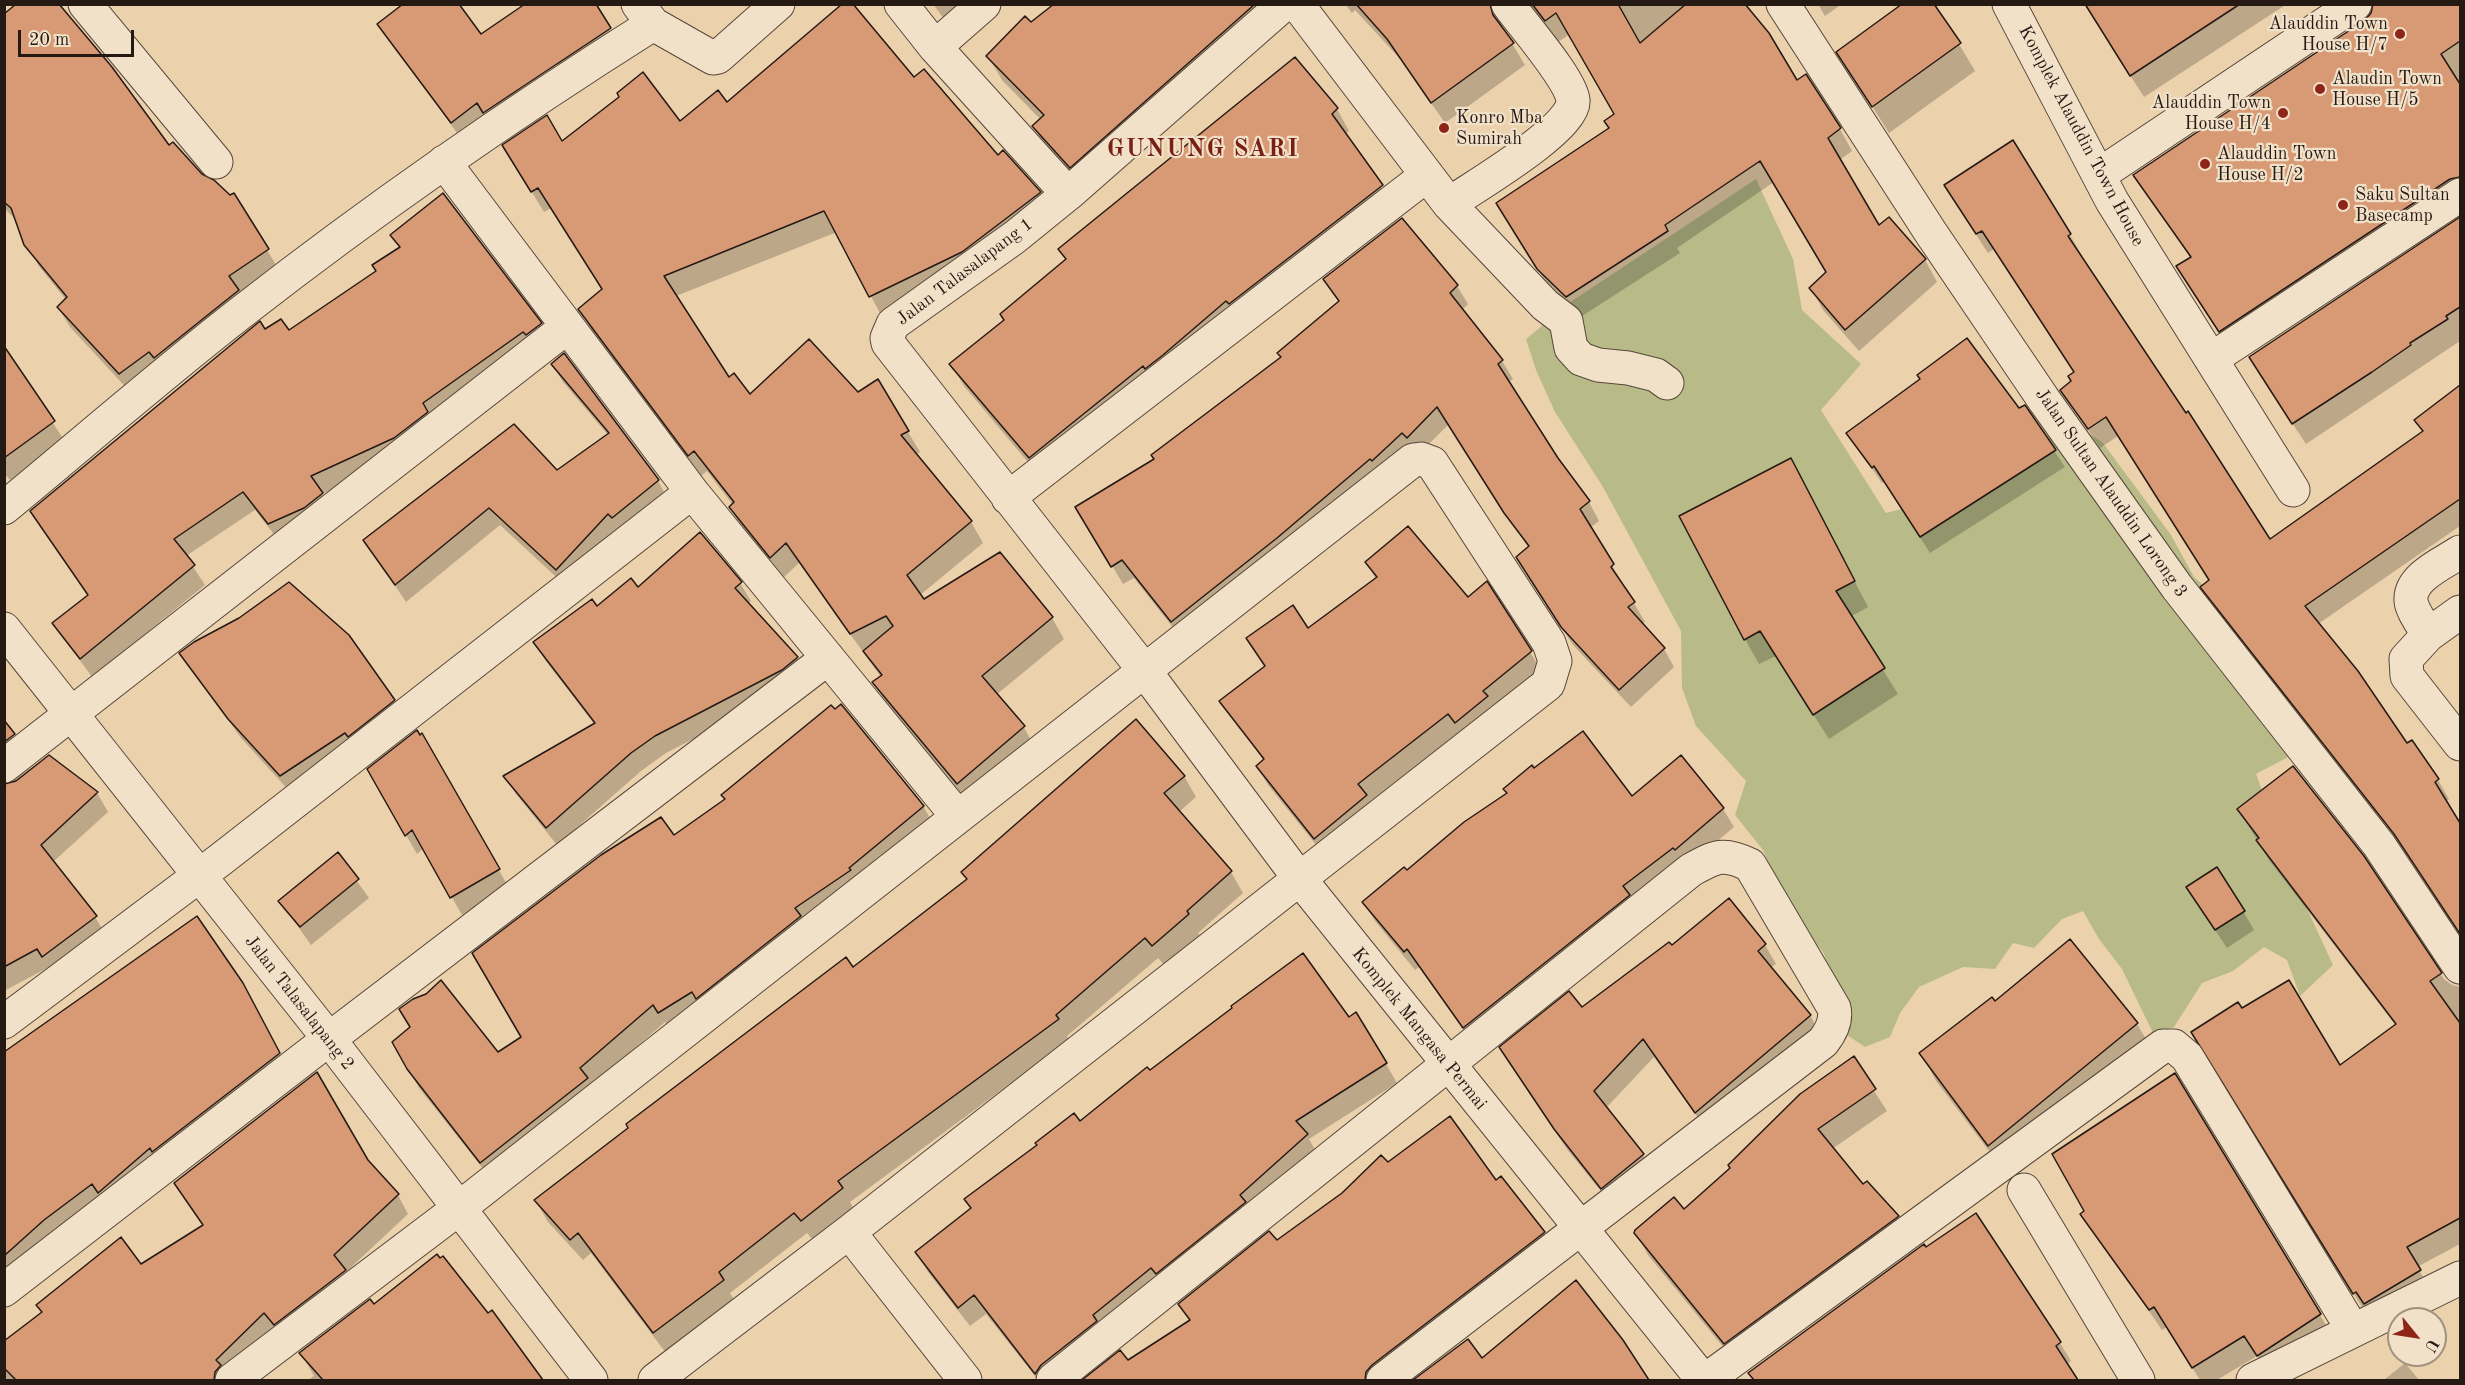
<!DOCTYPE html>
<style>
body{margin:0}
#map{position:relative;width:2465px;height:1385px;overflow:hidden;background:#ebd1ac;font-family:"Old Standard TT",serif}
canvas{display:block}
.frame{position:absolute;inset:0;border:6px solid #251914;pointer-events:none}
.north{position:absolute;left:2387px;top:1307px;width:60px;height:60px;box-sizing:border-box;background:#f2e1c9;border:2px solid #a09181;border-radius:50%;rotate:120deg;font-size:16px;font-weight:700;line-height:24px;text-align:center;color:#251914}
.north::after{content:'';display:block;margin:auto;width:21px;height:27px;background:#8f2418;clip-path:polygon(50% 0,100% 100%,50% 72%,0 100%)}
.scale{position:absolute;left:18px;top:30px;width:116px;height:27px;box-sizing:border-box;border:3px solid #251914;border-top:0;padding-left:8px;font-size:18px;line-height:21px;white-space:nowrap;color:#251914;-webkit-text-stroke:4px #f2e1c9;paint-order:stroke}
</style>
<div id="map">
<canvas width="2465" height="1385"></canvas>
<div class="frame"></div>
<div class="north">U</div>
<div class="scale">20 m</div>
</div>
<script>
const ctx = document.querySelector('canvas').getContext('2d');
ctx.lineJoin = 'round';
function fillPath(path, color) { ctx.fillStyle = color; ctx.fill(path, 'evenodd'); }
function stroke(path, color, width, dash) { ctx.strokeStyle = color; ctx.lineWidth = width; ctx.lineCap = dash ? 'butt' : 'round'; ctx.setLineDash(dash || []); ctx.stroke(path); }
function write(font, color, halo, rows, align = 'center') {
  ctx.font = font + ' "Old Standard TT",serif'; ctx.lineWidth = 4.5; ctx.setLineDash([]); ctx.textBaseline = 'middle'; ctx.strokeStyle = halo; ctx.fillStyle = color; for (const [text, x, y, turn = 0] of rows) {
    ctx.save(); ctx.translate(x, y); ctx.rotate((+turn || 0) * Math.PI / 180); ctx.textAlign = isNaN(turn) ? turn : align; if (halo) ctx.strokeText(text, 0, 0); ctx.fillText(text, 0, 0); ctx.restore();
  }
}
fillPath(new Path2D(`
 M1756,179L1793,259L1802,310L1861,364L1821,410L1886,513L1959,494L2071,421L2103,443L2171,535L2194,577L2246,624L2282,672L2303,749L2256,774L2302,898L2333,965L2300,996L2287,960L2264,947L2233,971L2202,983L2174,1027L2153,1033L2122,969L2099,939L2083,911L2062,919L2034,948L2013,943L1995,969L1963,967L1919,987L1900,1013L1890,1037L1865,1047L1844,1033L1839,991L1823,952L1800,924L1780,888L1763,850L1735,815L1746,781L1696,726L1682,688L1681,631L1603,487L1555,412L1536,370L1526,339L1572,301Z`), '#b8bb88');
fillPath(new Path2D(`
 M524,4H594L621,48L568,82Z
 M933,4H996L956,35Z
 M1056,4H1255L1267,26L1083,189L1046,148L1034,126L1041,120L1002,80L989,58Z
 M1345,4H1743L1797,82L1805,76L1840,129L1852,151L1841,159L1849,173L1847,175L1879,228L1889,219L1925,260L1937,282L1859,351L1823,310L1811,288L1828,273L1774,182L1677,248L1680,253L1579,318L1551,291L1511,225L1611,129L1616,114L1570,34L1558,42L1530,9L1503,18L1502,27L1525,65L1445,123L1402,61L1355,10L1352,13Z
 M1818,4H1842L1825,16Z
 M2084,4H2287L2144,97Z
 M2381,4H2460V84L2437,104L2448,119L2460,110V199L2232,353L2191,288V259L2135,175L2367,21Z
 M4,15L169,147L267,250L279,270L131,393L70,327L58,307L66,300L38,265L17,221L4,208Z
 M379,24L520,88L531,107L462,140Z
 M1959,44L1975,71L1889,133L1838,52Z
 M914,79L1040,193L1052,214L882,317L837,232L676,296L729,379L750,396L857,394L878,382L920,452L915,455L971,522L983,543L919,596L923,601L1000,554L1052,618L1064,639L996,695L1023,726L1035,747L967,803L886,703L874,683L881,677L799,563L783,578L742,528L730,507L733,505L707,471L701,476L592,330L580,309L603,290L551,208L544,212L516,166L567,150L680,123L727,104Z
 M1337,109L1349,131L1345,134L1394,208L1042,479L964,386L951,364L1005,321L1067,260L1060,249Z
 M2012,142L2070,235L2081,254L2079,256L2269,541L2423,433L2416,420L2460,387V526L2318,624L2406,745L2438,780L2449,799L2446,802L2460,826V934L2407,853L2214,606L2202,587L2210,581L2118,436L2100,448L2062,390L2072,382L2075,373L1994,249L1988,253L1957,205Z
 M392,235L540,324L551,342L405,456L322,494L333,513L280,542L255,510L186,556L205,585L92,677L54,624L88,596L32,511L265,331L288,332L377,272L400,249Z
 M2460,246V341L2306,444L2263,379Z
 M1325,279L1457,286L1468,304L1462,310L1502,361L1513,379L1508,383L1556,459L1589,502L1599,521L1590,528L1645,622L1641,624L1664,649L1674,667L1631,707L1573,645L1528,576L1517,557L1528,547L1449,424L1418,455L1182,639L1134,578L1123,584L1077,507L1156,460L1282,358L1339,302Z
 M4,348L64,440L10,480L4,473Z
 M552,364L658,481L668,499L567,587L500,525L406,602L365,540L557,472L608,435L563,382Z
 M2024,407L2065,467L1930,553L1884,482L1882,483L1848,434L2019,410Z
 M1791,460L1868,607L1850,617L1898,694L1829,739L1776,656L1759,664L1745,639Z
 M1367,563L1468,599L1530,652L1541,670L1466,740L1460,732L1369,802L1376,815L1325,856L1268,785L1257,766L1264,761L1221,701L1266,667L1248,638L1308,630L1376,579Z
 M740,583L751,601L748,603L797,658L807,676L792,688L666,753L641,771L557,845L516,794L505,776L595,725L545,660L535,643L638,589Z
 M181,654L394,701L404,719L292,794L241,738Z
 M4,723L14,740L4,771Z
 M422,735L509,888L462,915L424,848L417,854L369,770Z
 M48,757L97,793L108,812L53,862L95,917L106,935L53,974L49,967L4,991V786Z
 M1534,770L1632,799L1723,809L1734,827L1475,1046L1419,967L1415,970L1375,921L1364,903L1508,794Z
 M1184,776L1196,797L1179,812L1231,872L1243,893L1198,933L1200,936L1165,966L1158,958L1067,1036L1069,1040L850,1202L854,1209L814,1241L807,1233L730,1293L735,1301L666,1353L591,1253L583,1260L548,1222L536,1201L853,969L967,880L963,872Z
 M923,806L934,825L670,1031L665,1022L591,1086L492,1180L419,1088L408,1069L498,1054L523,1037L674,837Z
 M2239,810L2363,857L2444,979L2452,985L2460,987V1244L2417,1267L2431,1290L2365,1312L2205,1052L2242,1010L2340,1067L2396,1026L2269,860Z
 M338,855L369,898L311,945L280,901Z
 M1728,900L1765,945L1776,964L1770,968L1810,1015L1820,1034L1707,1130L1654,1057L1606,1108L1643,1155L1653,1173L1613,1206L1566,1148L1512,1066L1581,1009L1671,947Z
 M2199,906L2243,911L2254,930L2227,948Z
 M253,1003L289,1073L4,1283V1053Z
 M1994,1003L2137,1024L2153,1051L2005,1172L1936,1081L1921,1053Z
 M1349,1019L1386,1064L1397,1083L1309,1139L1318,1155L1038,1380L986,1314L970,1326L928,1272L917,1253L1080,1123L1150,1072Z
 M1853,1058L1887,1111L1832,1149L1863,1186L1897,1217L1910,1238L1737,1364L1648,1255L1636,1233L1684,1211Z
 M2174,1075L2332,1335L2270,1376L2257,1356L2217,1380H2200L2167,1327L2162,1330L2082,1214Z
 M367,1161L398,1195L408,1214L346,1272L356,1289L228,1380H4V1342L43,1313L38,1306L141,1266L204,1226L176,1183Z
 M1387,1164L1496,1182L1543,1233L1554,1252L1388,1380H1085L1120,1352L1127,1362L1190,1322L1180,1305L1277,1242Z
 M1975,1215L2060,1343L2071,1361L2066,1365L2076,1380H1767L1759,1366Z
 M374,1306L487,1315L491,1312L541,1380H308L314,1376L301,1353Z
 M1467,1341L1482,1360L1621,1341L1647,1380H1415Z
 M2405,1363L2419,1380H2384Z`), '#0003');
const building = new Path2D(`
 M16,4H59L112,67L169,145L173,142L202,174L214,180L230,195L234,193L269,249L229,276L239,290L154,358L149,352L119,374L57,307L67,297L24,245L11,208L4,202V14Z
 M403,4H459L481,34L525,4H596L611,28L483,113L477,103L451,123L377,24Z
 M842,4H853L914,77L924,69L998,155L1003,150L1041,192L962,252L869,297L824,211L664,276L729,377L734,373L750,394L809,339L858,392L878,379L909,431L901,435L972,521L907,575L924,599L1000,552L1053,617L982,676L1025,726L957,784L872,682L882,675L863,651L893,626L886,616L850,634L786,543L770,558L729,507L734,502L694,451L688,456L578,309L602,289L538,188L531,192L502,145L547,115L562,141L619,97L617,93L643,72L680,121L718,90L727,102Z
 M1054,4H1255L1070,168L1032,126L1044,115L986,56L1025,16L1031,22Z
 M1356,4H1490L1493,15L1514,43L1431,103L1387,39Z
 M1532,4H1618L1640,43L1686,4H1745L1769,33L1797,80L1806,74L1841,128L1828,138L1879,225L1889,217L1926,259L1845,330L1809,288L1826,272L1760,161L1665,225L1668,231L1566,297L1537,269L1496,203L1609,128L1604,121L1614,114L1556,13L1545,21Z
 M1902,4H1934L1961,43L1872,107L1836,52Z
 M2085,4H2240L2130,76Z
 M2373,4H2460V41L2441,54L2460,84V177L2450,179L2219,332L2176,266L2191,257L2133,175L2365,20L2371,13Z
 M1295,57L1338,108L1332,114L1383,185L1229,304L1226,301L1163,355L1145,369L1143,366L1029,458L949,364L1004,320L1000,314L1066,259L1058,249Z
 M2013,140L2071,234L2068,236L2186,413L2188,411L2270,539L2423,431L2414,420L2460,385V499L2305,606L2358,671L2407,743L2412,740L2439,779L2435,782L2460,823V934L2394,834L2200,587L2209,580L2106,417L2088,429L2060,390L2071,381L2068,376L2074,372L1982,231L1976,234L1944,185Z
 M443,193L542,323L526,335L523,332L423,403L428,412L394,438L311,476L323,493L304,508L268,524L243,492L174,539L195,565L80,659L52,623L88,595L30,511L260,321L265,329L281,319L289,330L376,271L372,265L400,247L390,235Z
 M2460,217V307L2446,316L2448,319L2410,343L2411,345L2372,372L2292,424L2249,357Z
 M1402,218L1458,285L1450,293L1503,360L1498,364L1558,458L1590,501L1580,509L1614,564L1611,567L1635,602L1628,607L1665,648L1619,690L1561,627L1516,557L1529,546L1504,513L1437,407L1407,438L1402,433L1372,461L1370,459L1277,538L1171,622L1122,560L1111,567L1075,507L1154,459L1151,455L1281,357L1277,353L1339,301L1323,279Z
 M1967,338L2019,408L2025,405L2056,450L1920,537L1874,466L1872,468L1846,433L1920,379L1917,375Z
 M4,346L55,421L4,458Z
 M564,353L659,480L612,518L608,514L556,570L489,508L395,585L363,540L514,424L557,470L609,433L551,364Z
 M1791,458L1855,581L1836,591L1885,668L1813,715L1760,631L1744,640L1679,516Z
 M1408,526L1468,597L1487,581L1532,651L1483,691L1488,696L1455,723L1448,714L1358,784L1367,795L1314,839L1256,766L1264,759L1219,701L1265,666L1246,638L1293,605L1308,628L1377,577L1365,562Z
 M700,532L742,582L735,588L798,657L782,670L655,736L631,753L546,828L503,776L595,723L533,642L592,599L597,606L631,578L638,587Z
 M289,582L349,635L395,700L348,737L345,733L280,776L228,719L179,653L194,642L239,618Z
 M841,704L924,806L849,868L851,870L795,908L801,916L696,999L692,992L658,1013L653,1005L580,1068L588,1078L480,1163L407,1069L392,1042L410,1027L399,1009L413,999L426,994L441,980L498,1052L521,1037L472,953L601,855L661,817L674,835L725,799L721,795L831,705L835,709Z
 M1136,719L1185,776L1164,793L1232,871L1187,911L1189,914L1152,946L1145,938L1056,1015L1059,1019L838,1181L843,1188L801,1221L794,1213L719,1272L724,1280L653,1333L578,1233L570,1240L534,1200L628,1128L626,1124L846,957L853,967L967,879L961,872Z
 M4,720L15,734L4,742Z
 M417,730L420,735L422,733L500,869L450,898L412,830L405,836L367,769Z
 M1583,731L1632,796L1681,755L1724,808L1675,850L1673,848L1623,886L1630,895L1463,1028L1407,949L1404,952L1362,902L1404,867L1407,870L1464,822L1507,793L1503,789L1532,765L1534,768Z
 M49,755L98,792L41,845L97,916L42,957L37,949L4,967V784L16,781Z
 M2293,766L2364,856L2442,973L2430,981L2460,1023V1218L2407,1247L2421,1270L2364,1304L2356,1292L2353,1294L2191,1032L2238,1002L2242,1008L2289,980L2340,1065L2396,1024L2256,840L2259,838L2237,809Z
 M338,852L359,879L300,927L278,901Z
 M2217,867L2245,911L2215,930L2186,887Z
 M1729,898L1766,944L1758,951L1811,1015L1695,1113L1643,1039L1594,1091L1644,1154L1601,1189L1554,1129L1499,1047L1569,991L1582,1007L1669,942L1672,945Z
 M197,916L243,983L280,1053L152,1152L150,1148L98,1193L92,1184L44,1220L4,1256V1052Z
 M2070,939L2138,1023L1988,1146L1919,1053L1992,997L1995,1001Z
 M1303,953L1349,1017L1356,1012L1387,1063L1296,1121L1308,1134L1240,1195L1246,1202L1156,1274L1151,1268L1093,1315L1097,1321L1041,1365L1035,1374L974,1295L958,1308L915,1252L971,1208L964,1199L1037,1145L1035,1143L1074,1113L1080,1121L1147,1067L1150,1070L1232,1008L1231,1006Z
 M1854,1056L1876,1089L1818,1129L1863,1184L1867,1181L1899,1216L1724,1344L1634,1233L1635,1230L1674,1197L1684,1209L1730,1168L1728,1165L1800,1094Z
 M317,1072L368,1160L399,1194L334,1255L346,1270L274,1325L264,1313L216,1360L221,1365L215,1372L214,1380H16L4,1368V1341L42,1312L36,1305L121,1237L141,1264L203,1225L174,1183Z
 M2175,1073L2321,1314L2257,1356L2244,1336L2192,1368L2154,1307L2149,1310L2080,1214L2084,1211L2052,1154Z
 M1450,1116L1496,1180L1501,1176L1545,1232L1372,1365L1366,1372L1365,1380H1082L1120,1350L1128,1360L1190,1320L1178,1304L1269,1231L1277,1240L1342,1193L1381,1155L1388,1162Z
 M1976,1213L2061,1342L2056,1346L2078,1380H1754L1748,1373L1924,1244L1926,1247Z
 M437,1254L440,1258L443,1256L488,1313L492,1310L543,1380H323L299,1353L370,1299L374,1304Z
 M1576,1280L1623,1340L1649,1380H1413L1468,1339L1482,1358Z`);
fillPath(building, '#d89a74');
stroke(building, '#251914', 1.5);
const minor = new Path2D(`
 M85,4L216,162
 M638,4L653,24L713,58L718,57L778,4
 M901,4L935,47L1068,194
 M1284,4L1068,194L1015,237L893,324L887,338L888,343L1144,670L1299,878L1703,1380
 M1297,4L1449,204L1545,305L1566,321L1571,348L1581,359L1598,365L1628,368L1656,375L1667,383
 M1783,4L1931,233L2044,400L2177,587L2379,845L2460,967
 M2009,4L2112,201L2293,490
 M935,47L984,4
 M444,162L692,492
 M2099,175L2355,4
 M1449,204C1472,188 1577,127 1573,100C1570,78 1522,24 1508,4
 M2213,358L2460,195
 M1008,498L1427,175
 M4,508C84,442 162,374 243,311C375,208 512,113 653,24
 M2460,612L2428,635L2406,659L2407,676L2460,744
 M4,629L329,1039L591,1380
 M2428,635C2423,625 2412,611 2411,601C2409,577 2444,563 2460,552
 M4,766L567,327
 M4,1022L220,860L692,492L958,817
 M2024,1190L2138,1380
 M849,1232L965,1380
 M4,1290L329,1039L828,658
 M232,1380L458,1209L1413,460L1421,459L1432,463L1549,643L1555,661L1548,684L849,1232L655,1380
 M1053,1380L1691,870C1716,856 1724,852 1750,865L1834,1008C1837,1021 1831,1032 1823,1042L1383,1380
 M1706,1380L2163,1046H2174L2187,1057L2353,1330
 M2253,1380L2460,1278`);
stroke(minor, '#56473a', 35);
stroke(minor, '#f2e1c9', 33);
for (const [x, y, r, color] of [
 [2400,34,6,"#8f2418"],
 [2320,89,6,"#8f2418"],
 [2283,113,6,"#8f2418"],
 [1444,128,6,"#8f2418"],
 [2205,164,6,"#8f2418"],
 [2343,205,6,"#8f2418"]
]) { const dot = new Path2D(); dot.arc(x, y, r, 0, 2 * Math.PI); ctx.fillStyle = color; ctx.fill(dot); stroke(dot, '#f2e1c9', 2); }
write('18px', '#251914', '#f2e1c9', [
 ["Alauddin Town",2388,24,"right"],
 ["House H/7",2388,45,"right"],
 ["Alaudin Town",2332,79],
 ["House H/5",2332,100],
 ["Alauddin Town",2271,103,"right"],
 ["House H/4",2271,124,"right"],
 ["Konro Mba",1456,118],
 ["Sumirah",1456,139],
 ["Alauddin Town",2217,154],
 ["House H/2",2217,175],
 ["Saku Sultan",2355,195],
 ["Basecamp",2355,216]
], 'left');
write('18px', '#251914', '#f2e1c9', [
 ["Komplek Alauddin Town House",2081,136,62],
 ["Jalan Talasalapang 1",965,272,-37],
 ["Jalan Sultan Alauddin Lorong 3",2111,493,55],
 ["Jalan Talasalapang 2",299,1003,52],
 ["Komplek Mangasa Permai",1419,1029,51]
]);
ctx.letterSpacing = '1.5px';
write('bold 24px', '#7a1f14', '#f2e1c9', [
 ["GUNUNG SARI",1203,150]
]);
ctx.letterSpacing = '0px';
</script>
